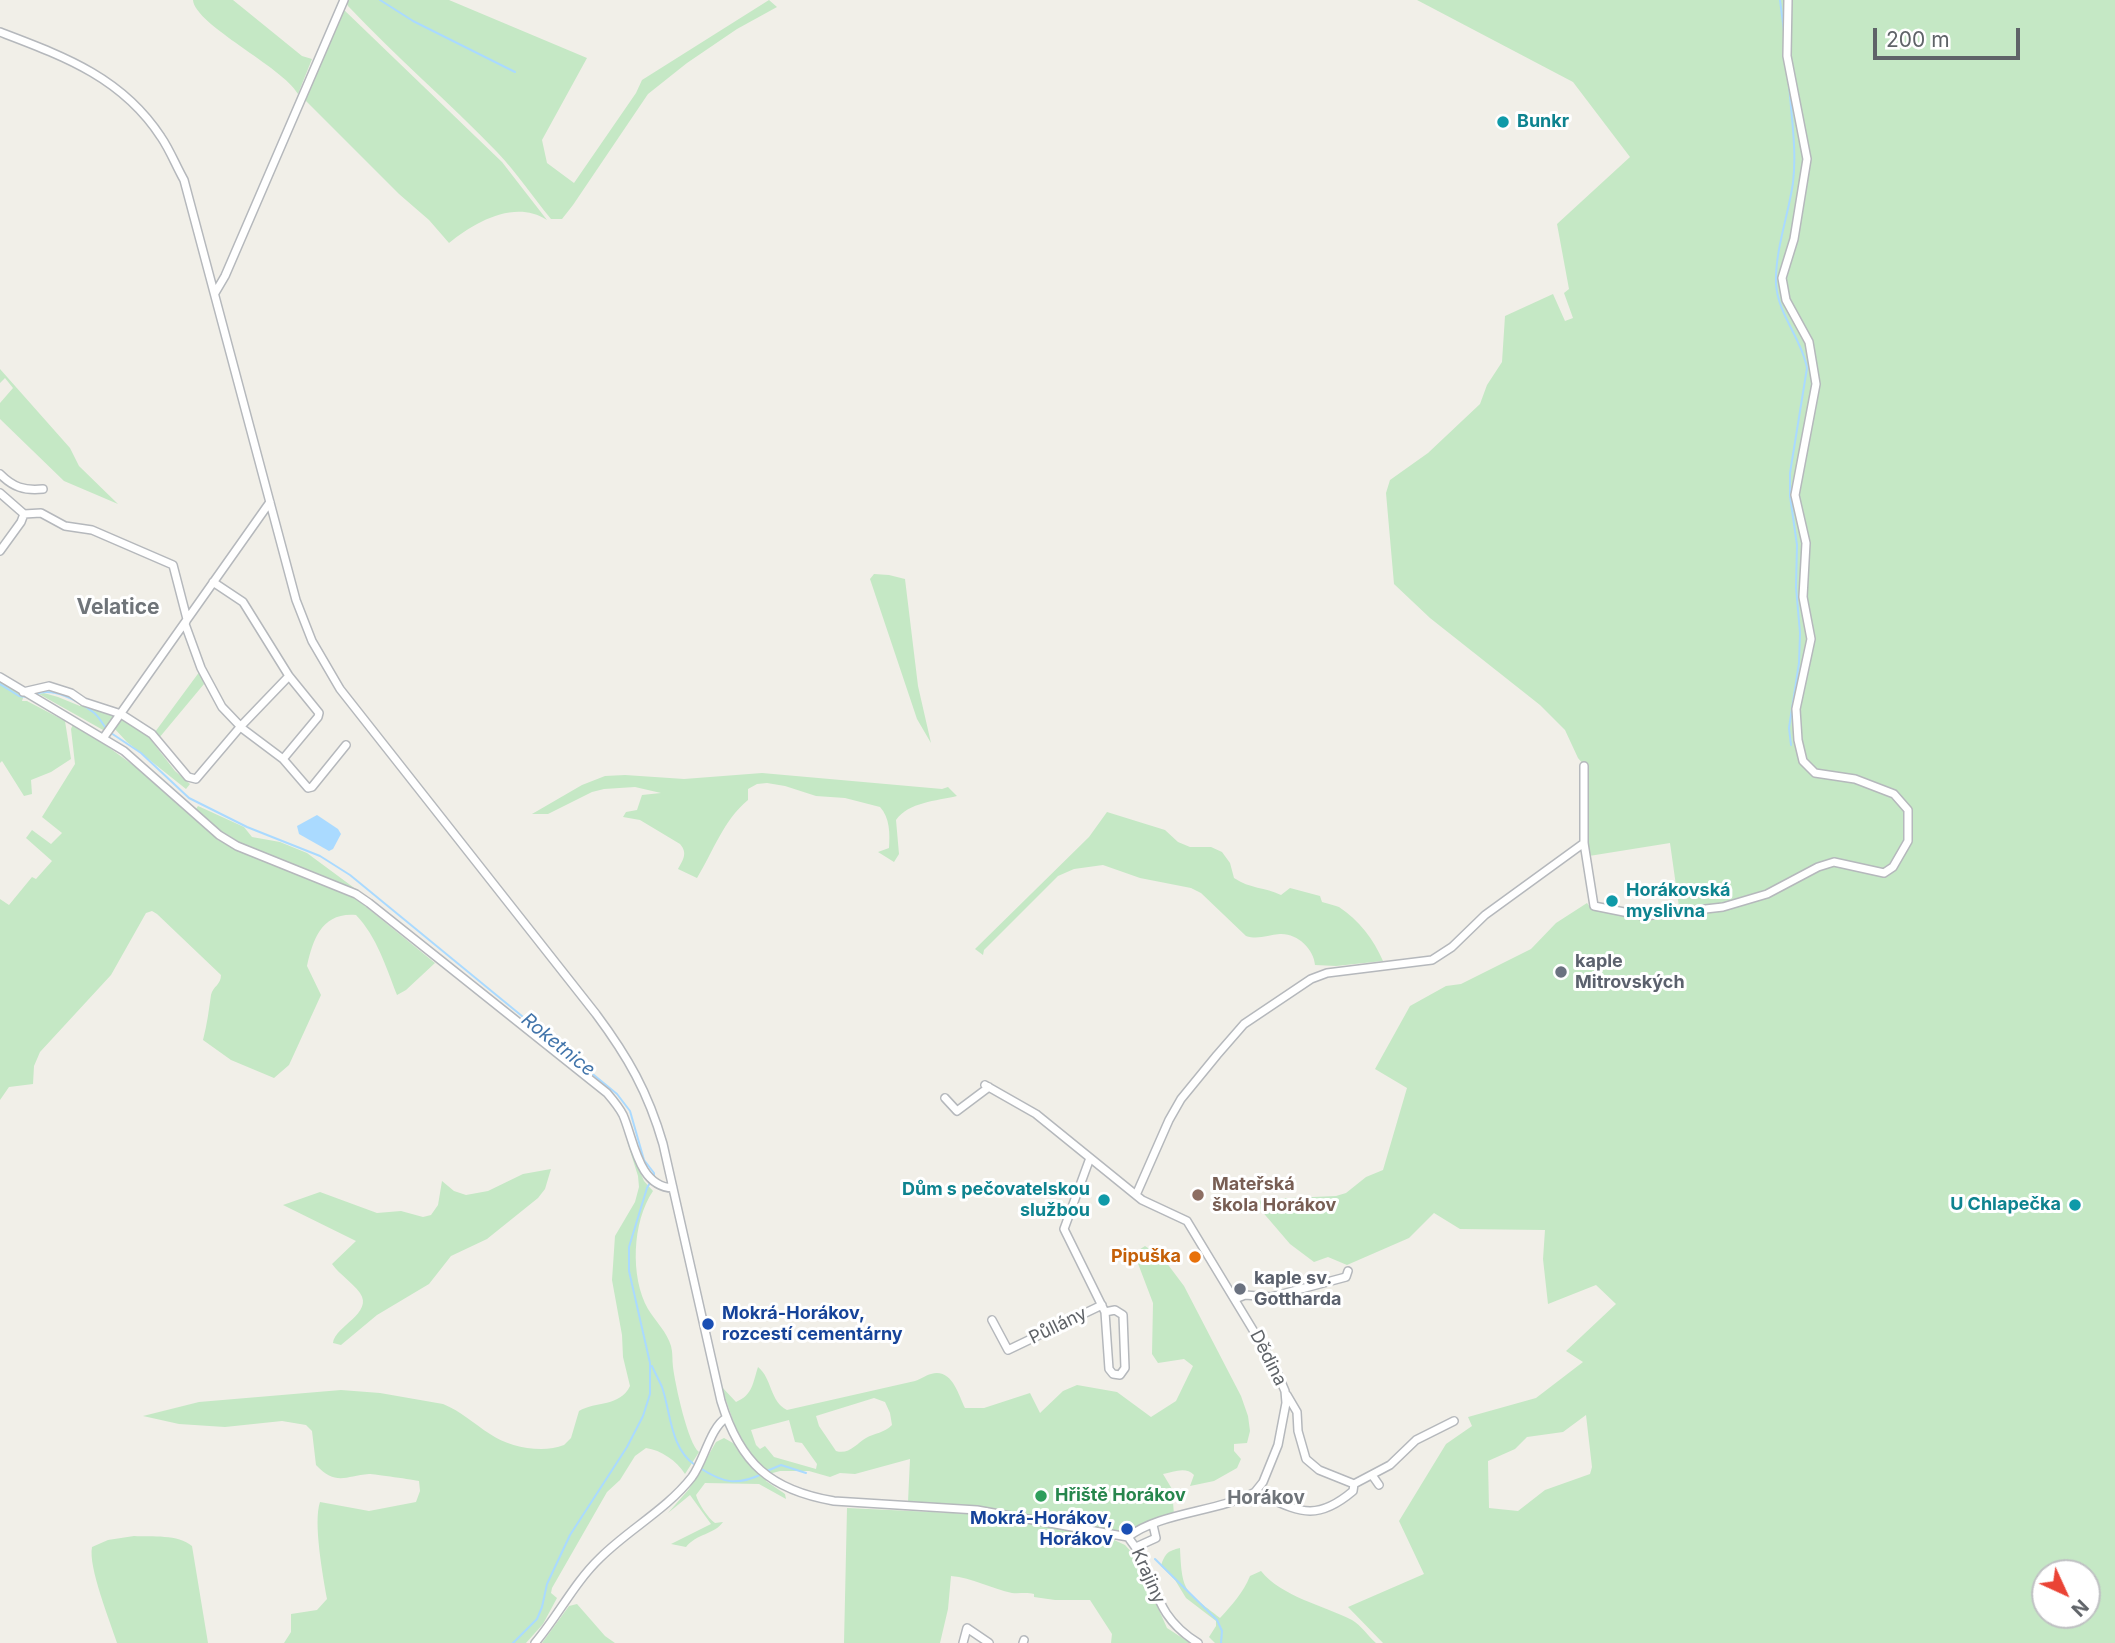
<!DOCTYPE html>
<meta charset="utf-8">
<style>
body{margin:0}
#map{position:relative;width:2115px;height:1643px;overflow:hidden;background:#f1efe8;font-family:Inter,sans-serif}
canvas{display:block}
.north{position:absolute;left:2031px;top:1559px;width:70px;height:70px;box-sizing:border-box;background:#fff;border:2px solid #bfc1c3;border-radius:50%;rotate:135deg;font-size:19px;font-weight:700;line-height:28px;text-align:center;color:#5f6368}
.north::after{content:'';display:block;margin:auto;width:24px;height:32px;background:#ea4335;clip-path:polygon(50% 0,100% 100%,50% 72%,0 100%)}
.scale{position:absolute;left:1873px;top:28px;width:147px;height:32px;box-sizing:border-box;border:4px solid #5f6368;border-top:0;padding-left:9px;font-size:21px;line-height:24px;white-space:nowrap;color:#5f6368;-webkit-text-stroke:5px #fff;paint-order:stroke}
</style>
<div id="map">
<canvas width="2115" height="1643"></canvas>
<div class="north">N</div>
<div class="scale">200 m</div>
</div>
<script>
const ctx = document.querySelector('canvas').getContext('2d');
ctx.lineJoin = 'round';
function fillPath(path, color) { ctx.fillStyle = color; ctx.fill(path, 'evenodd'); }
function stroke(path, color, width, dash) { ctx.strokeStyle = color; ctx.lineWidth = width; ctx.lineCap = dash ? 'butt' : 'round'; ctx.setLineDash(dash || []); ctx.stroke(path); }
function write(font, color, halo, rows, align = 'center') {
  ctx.font = font + ' Inter,sans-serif'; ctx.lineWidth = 6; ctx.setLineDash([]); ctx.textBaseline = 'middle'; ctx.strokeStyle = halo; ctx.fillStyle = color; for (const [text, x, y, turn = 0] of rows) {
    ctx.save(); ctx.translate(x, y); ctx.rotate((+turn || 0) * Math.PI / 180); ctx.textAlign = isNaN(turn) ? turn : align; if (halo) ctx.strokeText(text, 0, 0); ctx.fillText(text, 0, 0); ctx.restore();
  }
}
fillPath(new Path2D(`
 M193,0H233L302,56L312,59L298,94C283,67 195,25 193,0Z
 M345,0H449L587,58L542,140L547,163L574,183L636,93L642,80L769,0L777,7L737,29L687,63L648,94L573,205L562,219H551C533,197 517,173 497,152C449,102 396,57 348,6Z
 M1417,0H2115V1643H1383L1348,1607L1424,1574L1399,1521L1446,1444L1472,1426L1468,1417L1536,1398L1583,1362L1566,1351L1616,1304L1596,1285L1548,1304L1543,1259L1545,1230L1460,1229L1434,1213L1409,1238L1347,1265L1328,1257L1314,1262L1290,1244L1254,1202L1267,1199L1336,1196L1346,1193L1366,1177L1383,1170L1407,1088L1375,1069L1410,1006L1446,986L1461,984L1531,949L1556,923L1587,903L1590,907L1602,906L1641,912L1679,907L1670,843L1589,856L1588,770L1578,758L1565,730L1540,705L1430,618L1394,584L1386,493L1390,480L1428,453L1480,404L1487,385L1502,362L1505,316L1553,294L1565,321L1573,318L1564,293L1569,289L1557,224L1630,157L1573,82ZM1586,1415L1592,1467L1590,1474L1545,1490L1518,1511L1489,1508L1488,1461L1515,1449L1527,1437L1563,1432ZM2045,1573H2087V1615H2045Z
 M342,8L502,162L547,220C515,199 475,222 449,243L429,220L399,194L304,99Z
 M0,369L70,448L79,466L118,504L64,481L0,419V403L13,388L5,378L0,383Z
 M874,574L889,575L905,579L918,686L931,743L917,719L870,579Z
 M200,671L204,684L159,738L155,732Z
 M0,680L24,695L22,701H27L65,721L71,759L51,772L31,780L32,794L24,796L2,761L0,763Z
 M44,693L58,697L80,706L84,702L107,708L144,731L175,771L190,784L186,789L127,742L113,727L103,730L39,694Z
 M74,722L163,787L218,840L354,897L435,963L406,990L397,995C386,967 377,937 356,915C322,912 313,939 307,966L321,995L289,1065L274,1078L231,1060L203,1040C207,1025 209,1009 211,995C213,986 221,985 221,975L157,914L152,911L146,913L111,975L40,1052L34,1066L33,1084L9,1087L0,1100V899L9,905L32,877L36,879L52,861L26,838L32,830L51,844L62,833L42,817L75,764L71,729Z
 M762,773L942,789L948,787L957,796C936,801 909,802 896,820L899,854L894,862L878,852L889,848C890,834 890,818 880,807L845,798L816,796L785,786L767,783L757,784L748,789V800C723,821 714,850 697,878L678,869C683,860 688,853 680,844L640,820L623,817L626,812L637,810L642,795L661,793L635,787L604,789L592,792L548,814H532L582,785L605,776L625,775L684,779Z
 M198,806L244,827L252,837L280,842L307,853L357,890L239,844L219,830L196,809Z
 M1107,812L1165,830L1178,842L1190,847H1211L1222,852L1230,863L1234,878C1250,889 1265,887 1281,895L1290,888L1320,896L1322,902C1328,904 1334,905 1339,907C1359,920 1374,940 1383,961L1336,966L1315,965C1314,949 1297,933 1280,934C1268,935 1258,940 1246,936L1201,893L1191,888L1140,878L1103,865L1074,869L1058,876L984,950L983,955L975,949L1089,837Z
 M627,1141L644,1181L653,1191C632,1222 630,1277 648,1309C656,1322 667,1332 671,1346C673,1353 672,1360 673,1367C675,1384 688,1444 699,1452L685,1474C677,1461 661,1450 646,1448L635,1456L620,1480L607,1492L552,1588L551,1593L557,1598L543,1624L526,1643H284L291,1632V1614L317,1610L327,1599C323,1576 313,1522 320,1502L369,1511L416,1502L420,1491L419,1481C415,1480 374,1474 369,1474C345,1476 336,1486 316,1465L312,1431L306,1425L282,1421L225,1427L179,1424L143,1416L199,1402L341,1390L380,1393L443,1404C461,1411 474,1424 490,1434C509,1447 542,1454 564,1445L571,1438L579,1411C596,1401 620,1407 630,1386L623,1357L622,1335L612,1280L615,1236L635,1202L639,1187L638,1176Z
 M551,1169L545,1189L538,1198L487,1239L451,1256L429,1284L377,1315L341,1345L333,1343C335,1326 374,1313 360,1293C352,1282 340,1275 332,1264L356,1241L283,1205L320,1192L377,1213L401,1211L423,1217L431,1215L438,1205L442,1181L454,1191L466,1195L488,1191L523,1174Z
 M1145,1246L1163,1258L1184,1286L1241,1396L1248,1416L1250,1431L1247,1443L1234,1444V1451L1241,1459L1237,1468L1214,1481L1190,1486L1194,1475C1186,1466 1173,1472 1163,1474L1172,1489L1174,1515L1132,1528V1530L1110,1532L992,1509L908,1502L910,1459L855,1474L840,1473L830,1477L809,1471H780L769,1474L766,1481L785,1494L786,1499L759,1484L705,1483L696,1495C698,1503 708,1518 715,1523L723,1522C715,1534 696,1534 686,1547L671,1544L711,1524L690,1495L668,1513L689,1489L716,1442L724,1438L733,1443L743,1457L748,1453L736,1429L721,1386L736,1402C753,1395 753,1382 758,1367C772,1378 770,1402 787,1410L915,1381C921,1379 926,1375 931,1374C952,1368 958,1394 965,1408H984L1030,1393L1040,1413L1063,1391L1077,1385L1117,1392L1151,1417L1176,1401L1193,1366L1184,1359L1158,1363L1152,1354L1153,1303L1134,1253ZM874,1398L885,1402L890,1413L892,1425C884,1433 875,1433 866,1438C856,1444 849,1455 836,1451L819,1426L816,1416ZM789,1420L795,1442L802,1443L817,1464L816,1469L774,1457L765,1446L760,1449L756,1445L751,1430Z
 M847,1508L975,1514L1112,1539L1125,1545L1135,1556L1167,1628L1190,1643H1111L1112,1634L1090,1600H1055L1034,1597V1594C1026,1592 1019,1594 1012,1593C990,1588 973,1578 951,1576L948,1609L940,1643H844Z
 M134,1536C152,1537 178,1534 192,1546L208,1643H117C110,1621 88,1567 92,1547L108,1540Z
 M1180,1548C1182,1594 1185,1590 1220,1618C1232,1605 1243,1593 1250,1576L1261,1571C1282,1597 1323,1605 1352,1620C1361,1625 1368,1636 1376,1643H1215L1209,1637L1216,1626V1621L1186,1598L1175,1580L1161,1566C1165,1553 1168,1551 1180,1548Z
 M577,1604L605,1636L615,1643H542L569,1606Z`), '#c5e8c5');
fillPath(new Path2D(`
 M317,815L338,829L341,834L333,849L329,851L299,834L297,826Z`), '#aadaff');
stroke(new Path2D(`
 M380,0L413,21L515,72
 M1780,0L1784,31
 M1789,82C1791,115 1797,150 1793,183C1788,217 1775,250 1776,284C1778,315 1802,339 1807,368L1790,473V496L1797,545L1796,587L1800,633L1799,663L1789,728L1791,745
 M0,684L19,696L27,697
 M36,694C53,687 79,701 93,712C99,716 102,724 107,729
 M111,733L141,753L189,798L247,827L320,856L350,875L617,1094L630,1111L644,1160L654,1173V1177
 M652,1366C655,1373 659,1380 662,1387C671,1413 670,1448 695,1465
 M700,1468C723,1483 737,1486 762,1474
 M767,1471L781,1465L806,1473
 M1155,1559L1217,1620L1222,1631L1221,1643
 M513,1643L537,1619L542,1607L547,1584L570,1535L627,1447L643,1416L650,1394V1363L629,1271V1247L647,1188L651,1181`), '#aadaff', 2);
const minor = new Path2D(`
 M0,32C63,56 122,77 161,137C170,150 176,166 184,180L296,600L312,641L340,689L596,1014C628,1057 648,1092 663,1144L721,1401C740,1463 770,1490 834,1501L977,1510L1128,1537
 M215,293L225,276L344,0
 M0,474C13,487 24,491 43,489
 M0,493L24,514L21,522L0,551
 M24,514L41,513L65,526L92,530L173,565L187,619L185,624L201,668L222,707L243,729L283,759L308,788L312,787L346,745
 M213,582L243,602L289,676L319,713L318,717L283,759
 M0,677L124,751L219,835L237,846L356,894L369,903L607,1093C613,1100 619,1107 623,1115C634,1140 638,1187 673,1188
 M23,692L49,686L71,693L84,702L121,714L152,734L188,777L196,779L241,726L289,676
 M104,737L270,502
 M1584,766V843L1594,906L1644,916L1723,907L1767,894L1818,867L1834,862L1884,873L1893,867L1908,841V810L1894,794L1855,779L1815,773L1803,761L1798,740L1796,709L1811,639L1803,597L1806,543L1795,495L1816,384L1809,342L1786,300L1782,278L1794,239L1807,159L1787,56L1788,0
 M985,1085L1036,1114L1142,1200L1187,1221L1273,1363L1285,1391L1286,1403L1278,1445L1263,1482L1255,1492C1219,1512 1160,1512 1128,1537
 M945,1098L957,1111L989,1087
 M1090,1158L1064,1229L1105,1312L1109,1369L1113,1374L1120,1375L1125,1368L1123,1315L1115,1310L1105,1312
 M1136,1195L1169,1120L1181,1099L1217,1055L1244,1024L1311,979L1327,973L1432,960L1452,947L1485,915L1584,843
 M1235,1299L1245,1295L1271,1297L1346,1277L1348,1271
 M992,1320L1008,1350L1102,1305
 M1287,1395L1297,1412L1298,1431L1306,1459L1319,1470L1354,1484L1390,1465L1416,1440L1454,1421
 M1372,1475L1379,1485
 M1255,1492C1297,1510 1314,1524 1353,1491L1354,1484
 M1128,1537C1160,1576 1147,1611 1198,1643
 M1136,1547L1156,1538L1153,1525
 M535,1643C558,1616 574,1583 600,1558C629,1529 666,1510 692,1477C704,1461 710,1428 726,1418
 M963,1643L967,1628L989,1643
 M1023,1643L1024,1640`);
stroke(minor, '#b5b8bc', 10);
stroke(minor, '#fff', 7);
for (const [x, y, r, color] of [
 [1503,122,7,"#0f9aa8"],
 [1612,901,7,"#0f9aa8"],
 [1561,972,7,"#6b7280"],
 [1198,1195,7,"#8d6e63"],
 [1104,1200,7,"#0f9aa8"],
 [2075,1205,7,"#0f9aa8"],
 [1195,1257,7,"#e8710a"],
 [1240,1289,7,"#6b7280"],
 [708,1324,7,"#1a4fb4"],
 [1041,1496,7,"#2e9e5b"],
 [1127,1529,7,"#1a4fb4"]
]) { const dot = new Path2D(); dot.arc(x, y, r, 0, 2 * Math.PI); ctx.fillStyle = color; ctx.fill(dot); stroke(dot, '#fff', 2.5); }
write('bold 18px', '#0d838f', '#fff', [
 ["Bunkr",1517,122],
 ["Horákovská",1626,891],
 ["myslivna",1626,912],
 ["Dům s pečovatelskou",1090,1190,"right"],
 ["službou",1090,1211,"right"],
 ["U Chlapečka",2061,1205,"right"]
], 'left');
write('bold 18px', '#5b616d', '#fff', [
 ["kaple",1575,962],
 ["Mitrovských",1575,983],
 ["kaple sv.",1254,1279],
 ["Gottharda",1254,1300]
], 'left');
write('bold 18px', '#785e54', '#fff', [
 ["Mateřská",1212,1185],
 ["škola Horákov",1212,1206]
], 'left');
write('bold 18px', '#c56008', '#fff', [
 ["Pipuška",1181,1257]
], 'right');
write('bold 18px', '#164399', '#fff', [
 ["Mokrá-Horákov,",722,1314],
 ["rozcestí cementárny",722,1335],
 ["Mokrá-Horákov,",1113,1519,"right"],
 ["Horákov",1113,1540,"right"]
], 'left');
write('18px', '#5f6368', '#fff', [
 ["Půllány",1058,1326,-26],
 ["Dědina",1268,1358,63],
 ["Krajiny",1148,1576,66]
]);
write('bold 18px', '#27864d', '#fff', [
 ["Hřiště Horákov",1055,1496]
], 'left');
write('italic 19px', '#4174aa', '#fff', [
 ["Roketnice",558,1045,39]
]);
write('bold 19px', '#70757a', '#fff', [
 ["Horákov",1266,1498]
]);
write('bold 21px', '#70757a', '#fff', [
 ["Velatice",118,608]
]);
</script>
